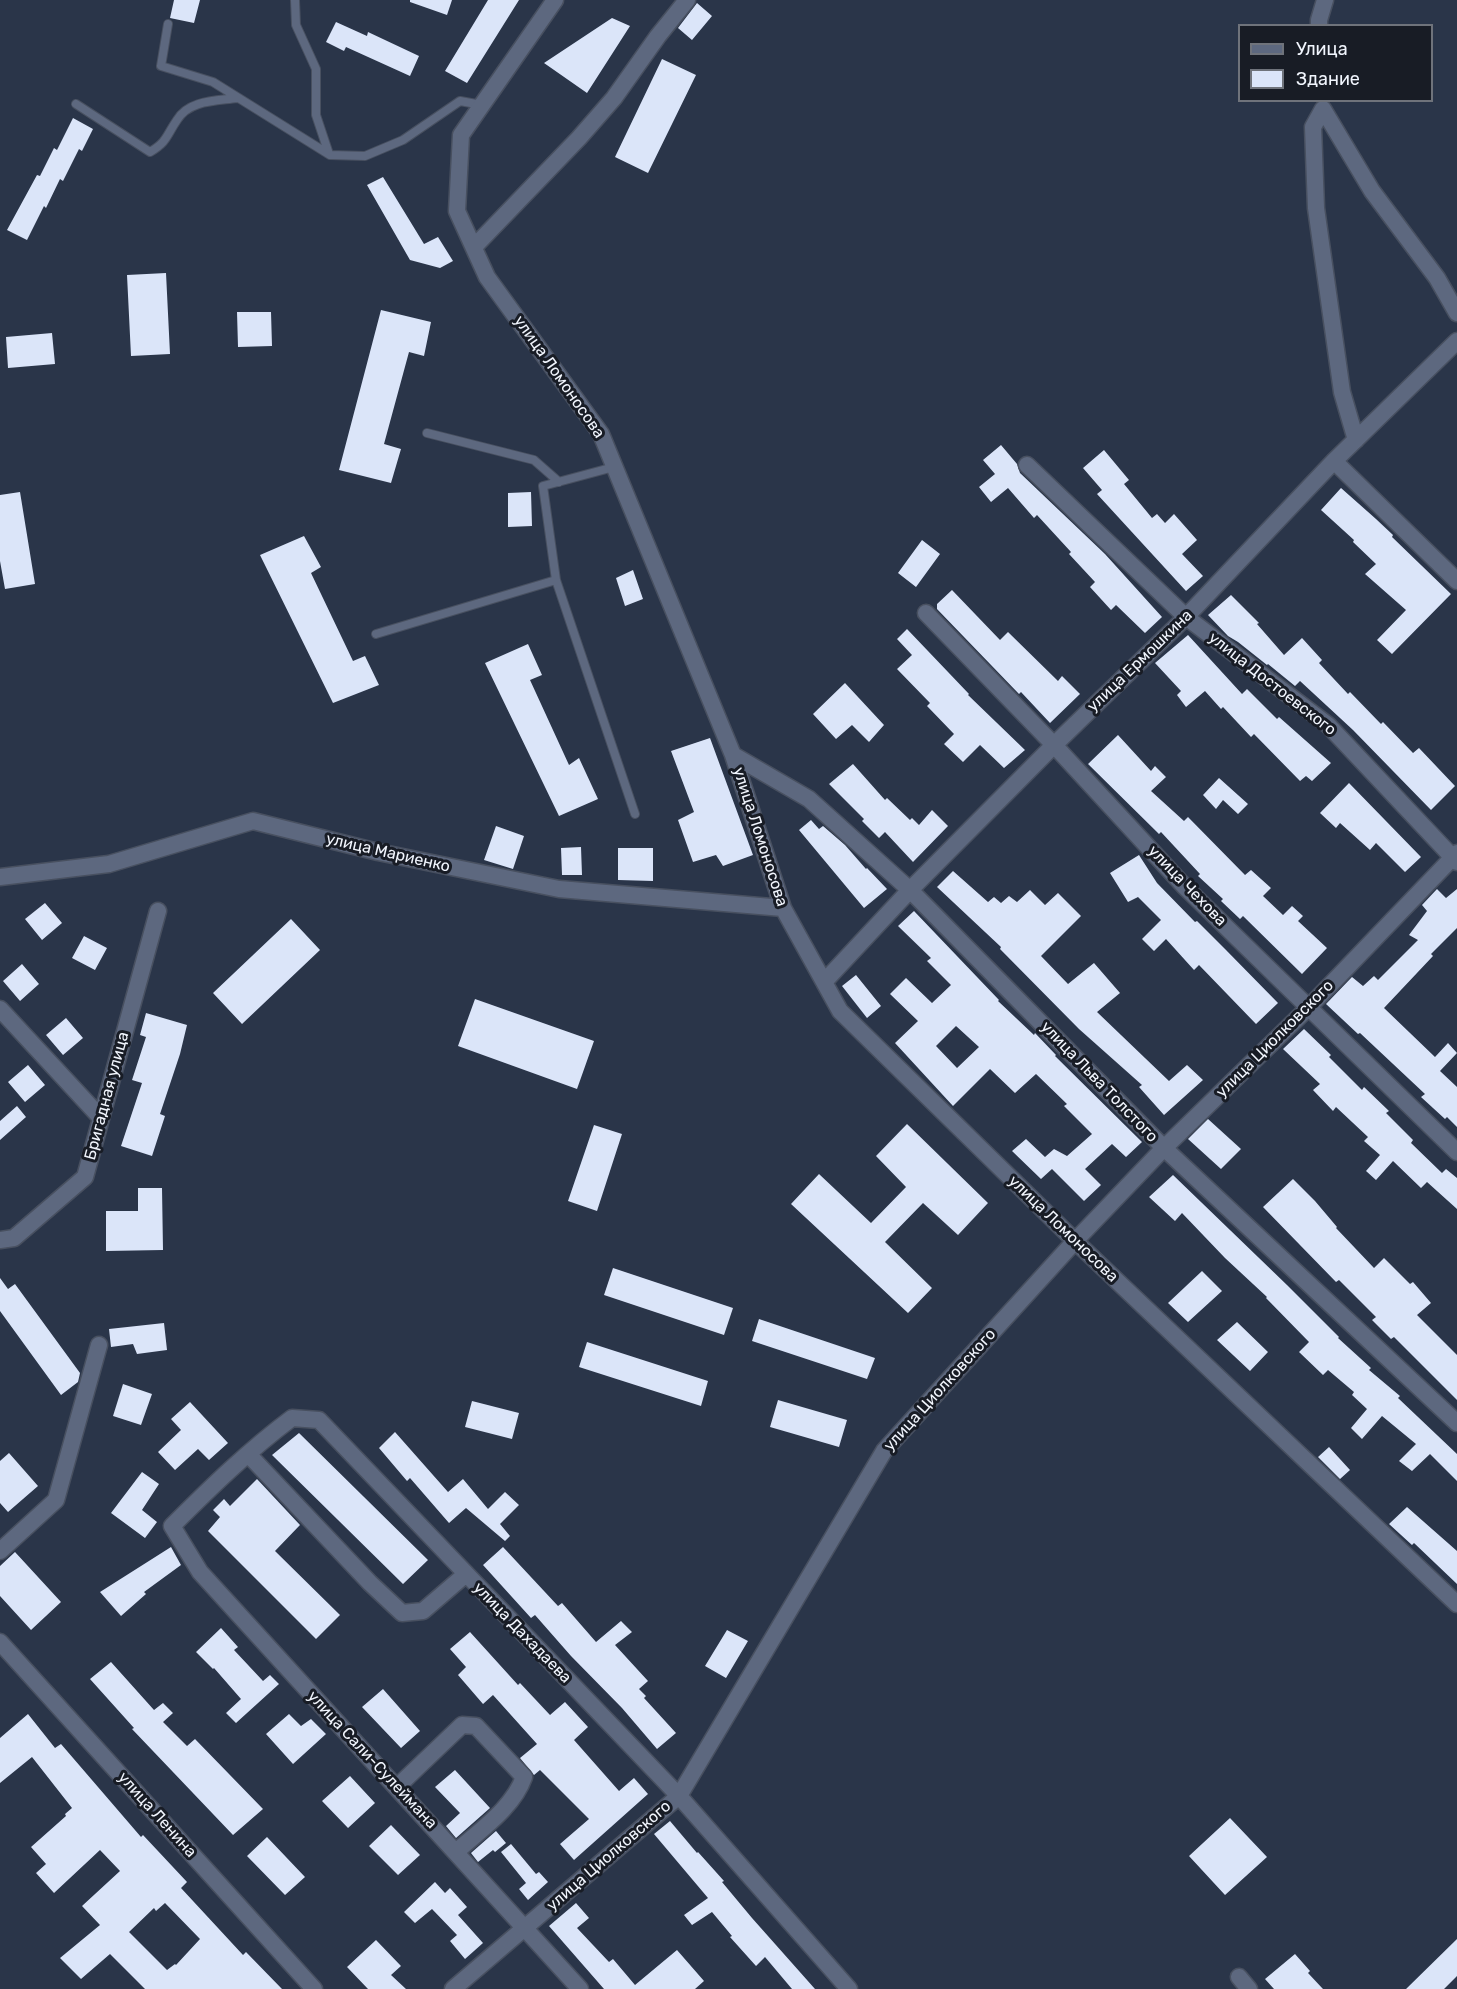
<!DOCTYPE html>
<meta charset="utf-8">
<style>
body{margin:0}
#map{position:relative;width:1457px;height:1989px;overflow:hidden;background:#2a3549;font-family:Rubik,sans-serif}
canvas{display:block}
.legend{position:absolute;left:1238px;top:24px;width:195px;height:78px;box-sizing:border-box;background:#181c25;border:2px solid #6f737b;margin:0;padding:8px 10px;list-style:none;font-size:18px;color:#f1f5fd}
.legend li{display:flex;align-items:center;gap:12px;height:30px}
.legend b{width:30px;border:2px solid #6f737b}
</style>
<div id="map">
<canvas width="1457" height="1989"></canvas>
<ul class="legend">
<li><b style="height:8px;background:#5d687f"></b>Улица</li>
<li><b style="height:16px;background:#dbe5f9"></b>Здание</li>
</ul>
</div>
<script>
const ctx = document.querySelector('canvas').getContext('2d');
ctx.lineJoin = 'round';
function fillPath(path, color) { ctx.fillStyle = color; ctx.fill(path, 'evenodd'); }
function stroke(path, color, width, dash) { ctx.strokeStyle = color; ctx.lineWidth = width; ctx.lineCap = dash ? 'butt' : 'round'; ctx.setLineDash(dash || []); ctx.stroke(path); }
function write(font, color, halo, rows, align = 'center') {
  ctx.font = font + ' Rubik,sans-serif'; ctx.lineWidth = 6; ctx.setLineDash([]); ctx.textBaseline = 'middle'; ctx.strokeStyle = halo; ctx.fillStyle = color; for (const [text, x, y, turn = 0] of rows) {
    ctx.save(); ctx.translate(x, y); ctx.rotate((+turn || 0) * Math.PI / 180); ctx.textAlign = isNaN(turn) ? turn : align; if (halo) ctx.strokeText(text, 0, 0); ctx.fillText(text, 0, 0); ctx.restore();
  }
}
fillPath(new Path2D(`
 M174,0H200L194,23L170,18Z
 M410,0H452L447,15L410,2Z
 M488,0H519L467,83L445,71Z
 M697,3L712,16L692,40L678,28Z
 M612,18L630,26L587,93L544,63Z
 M336,22L367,36L368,32L419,56L410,76L346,47L344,51L326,42Z
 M662,59L696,75L648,173L615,157Z
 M73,118L93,129L82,151L79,149L63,181L60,179L46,208L44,206L27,240L7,230L37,175L40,176L54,148L57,150Z
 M383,177L424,244L438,237L453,261L440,268L410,260L367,185Z
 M166,273L170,354L131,356L127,275Z
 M381,310L431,322L424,356L409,352L384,444L401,449L391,483L339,470Z
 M237,312H271L272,346L238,347Z
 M52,333L55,364L8,368L6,337Z
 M1001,445L1017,464L1020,473L1105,554L1162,617L1145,633L1116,605L1111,610L1090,587L1095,582L1069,554L1071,552L1037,515L1034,518L1008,488L991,502L979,487L995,474L983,460Z
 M1104,450L1129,480L1124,484L1152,518L1157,514L1165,523L1174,514L1197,540L1182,554L1203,576L1186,591L1097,494L1102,490L1083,468Z
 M1341,488L1376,519L1393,535L1392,537L1451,594L1392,654L1377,640L1406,610L1365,574L1376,564L1353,542L1354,540L1321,510Z
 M20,492L35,584L5,589L0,561V495Z
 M531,492L532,526L508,527V493Z
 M304,536L321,567L311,573L353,661L365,656L379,685L333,703L260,555Z
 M922,540L940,554L916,587L898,573Z
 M633,570L643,599L625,606L616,578Z
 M952,590L1000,640L1008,632L1058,681L1062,676L1080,694L1050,723L1021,692L1019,694L937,609V604Z
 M1231,595L1259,623L1257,624L1284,655L1302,638L1322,660L1319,663L1348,694L1350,692L1381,724L1383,722L1413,753L1419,748L1455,786L1431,810L1353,730L1300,681L1295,686L1268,664L1267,665L1238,642L1228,636L1208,615Z
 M907,629L969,694L968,695L1025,750L1004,768L980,745L963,762L944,744L954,734L927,706L930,703L897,669L912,655L897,639Z
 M1188,635L1242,694L1247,689L1277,719L1279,717L1331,763L1312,781L1306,776L1300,781L1254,734L1251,737L1223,707L1221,709L1205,691L1186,707L1177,695L1181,691L1155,663Z
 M528,644L542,675L530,680L569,765L579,758L598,799L559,816L485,663Z
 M845,683L884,725L869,742L852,725L836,739L813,714Z
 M1118,735L1151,771L1155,766L1166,777L1151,791L1184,821L1188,817L1245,875L1251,870L1271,888L1263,896L1283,915L1292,906L1303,916L1298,921L1327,948L1302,974L1243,916L1240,919L1221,901L1223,899L1198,876L1200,874L1161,832L1159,834L1088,764Z
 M710,738L753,855L723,866L716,855L693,862L678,820L694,812L671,751Z
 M853,764L885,800L887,798L910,820L912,818L919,825L932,810L948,826L913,862L885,832L879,838L862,821L864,819L829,784Z
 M1219,778L1248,804L1238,814L1223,800L1216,809L1203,795Z
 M1349,783L1421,857L1405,872L1376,843L1370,850L1340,823L1336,828L1320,813Z
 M811,820L819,829L823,826L845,845L866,869L867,868L887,889L864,908L799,830Z
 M496,826L524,836L513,869L484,860Z
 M581,847L582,875H562L561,848Z
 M618,848H653V881L618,880Z
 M1139,855L1157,883L1195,922L1197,921L1226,950L1278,1003L1256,1024L1199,965L1194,970L1166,939L1154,951L1142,939L1161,920L1138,897L1128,902L1110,873Z
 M953,871L988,902L994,897L1001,903L1009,896L1017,902L1030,890L1045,905L1058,893L1081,916L1041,956L1068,984L1094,963L1120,993L1097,1012L1169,1081L1187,1065L1203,1080L1164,1115L1139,1087L1142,1085L1079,1029L1000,949L1001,947L937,887Z
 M1437,889L1446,898L1457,889V928L1431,954L1433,956L1384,1008L1435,1057L1448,1043L1457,1053L1440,1071L1457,1087V1127L1447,1117L1445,1119L1421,1097L1425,1094L1360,1033L1358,1034L1326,1004L1352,977L1363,986L1374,976L1378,980L1418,940L1409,935L1427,911L1422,905Z
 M45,903L62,923L42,940L25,919Z
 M914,911L999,1000L998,1001L1034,1035L1035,1033L1056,1055L1055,1056L1142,1142L1126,1157L1112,1144L1085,1169L1101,1185L1084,1201L1052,1169L1041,1179L1012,1151L1026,1139L1045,1157L1054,1149L1067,1156L1092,1134L1064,1106L1067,1104L1036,1074L1015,1093L990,1069L953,1106L895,1043L918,1021L890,994L906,978L932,1003L951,985L927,961L931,958L898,926ZM956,1026L979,1047L957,1068L936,1046Z
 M291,919L320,950L242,1024L213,993Z
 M84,936L107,948L95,970L72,958Z
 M22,964L39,984L20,1001L3,981Z
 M856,975L881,1006L867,1018L842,986Z
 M475,999L594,1041L577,1089L458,1046Z
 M146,1013L187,1025L180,1054L160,1114L165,1116L152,1156L121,1146L142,1083L132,1080L146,1037L140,1035Z
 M66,1018L83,1038L63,1055L46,1035Z
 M1304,1029L1331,1055L1329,1057L1362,1090L1364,1087L1389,1111L1386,1113L1413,1140L1411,1143L1442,1173L1446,1169L1457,1178V1209L1427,1182L1421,1188L1393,1161L1376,1180L1366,1171L1380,1155L1364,1141L1368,1137L1336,1107L1333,1111L1313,1090L1320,1084L1283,1049Z
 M28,1065L45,1085L25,1102L8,1082Z
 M17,1106L26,1117L0,1140V1121Z
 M1208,1119L1241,1149L1221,1169L1188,1139Z
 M907,1124L988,1203L958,1235L923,1203L885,1242L932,1288L908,1313L791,1204L819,1174L871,1223L906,1187L876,1156Z
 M594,1125L622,1134L597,1211L568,1201Z
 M1173,1175L1287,1285L1339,1337L1338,1338L1371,1368L1369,1370L1400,1396L1398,1398L1457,1454V1481L1430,1454L1412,1471L1399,1461L1416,1444L1382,1416L1362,1439L1351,1428L1367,1409L1352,1395L1354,1392L1328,1370L1323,1375L1299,1352L1309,1342L1266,1298L1267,1297L1225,1258L1182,1213L1175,1221L1149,1197Z
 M1293,1179L1315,1201L1337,1227L1336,1228L1374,1268L1384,1258L1410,1284L1413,1282L1431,1303L1417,1315L1457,1355V1400L1394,1337L1391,1339L1372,1320L1376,1317L1339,1280L1336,1282L1263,1207Z
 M138,1188H162L163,1250L106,1251V1211H138Z
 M613,1268L733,1308L724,1335L604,1295Z
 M1202,1271L1222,1291L1188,1322L1168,1303Z
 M0,1278L8,1289L15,1284L80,1373L78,1382L61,1395L0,1311Z
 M759,1319L875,1358L867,1379L752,1341Z
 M1237,1322L1268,1352L1250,1371L1217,1340Z
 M164,1323L167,1350L137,1354L133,1344L111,1347L109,1329Z
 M587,1342L708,1381L701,1406L579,1367Z
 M123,1384L152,1394L141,1425L113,1416Z
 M778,1400L847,1420L839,1447L770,1427Z
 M472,1401L519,1413L512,1439L465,1427Z
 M190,1402L228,1443L209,1460L198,1449L175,1470L158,1452L181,1430L171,1419Z
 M395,1432L448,1492L463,1479L488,1509L505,1492L519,1505L500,1524L510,1536L505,1541L466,1508L449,1523L410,1478L407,1481L379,1448Z
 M299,1433L428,1560L403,1584L272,1455Z
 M1329,1447L1350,1470L1340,1479L1318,1457Z
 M9,1453L38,1486L8,1512L0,1503V1461Z
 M142,1472L159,1484L142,1510L157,1522L145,1538L111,1513Z
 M257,1479L300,1525L275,1551L340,1615L316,1639L208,1531L220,1517L213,1510L224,1499L230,1506Z
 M1407,1507L1457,1551V1584L1414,1543L1412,1545L1389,1524Z
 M171,1547L181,1565L144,1592L146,1594L121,1616L100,1592Z
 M503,1547L558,1606L562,1603L596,1642L621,1621L632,1632L615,1645L648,1681L639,1689L646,1696L644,1698L676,1733L657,1749L622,1708L571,1656L535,1615L531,1618L483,1565Z
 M15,1552L61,1602L31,1630L0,1596V1566Z
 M221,1628L238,1647L234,1650L263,1681L270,1675L279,1684L236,1723L226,1713L241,1699L214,1668L213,1669L196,1652Z
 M727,1630L748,1641L726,1678L705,1666Z
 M470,1632L518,1685L520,1683L550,1715L565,1702L588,1727L574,1740L619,1791L634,1778L648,1794L574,1860L560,1844L589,1819L540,1770L534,1775L520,1758L537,1744L493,1695L483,1704L458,1675L466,1667L450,1649Z
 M111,1662L154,1710L163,1703L173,1713L163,1722L187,1746L195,1739L263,1809L233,1835L132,1729L134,1728L90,1679Z
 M383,1689L420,1731L401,1748L362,1707Z
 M28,1714L55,1748L61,1744L141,1837L143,1835L187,1882L181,1888L243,1955L246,1952L282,1989H145L110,1954L81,1979L60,1958L100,1925L82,1906L120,1871L100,1850L54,1893L36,1873L46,1864L31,1847L66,1816L65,1814L72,1808L32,1757L0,1783V1738ZM165,1903L200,1939L176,1965L175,1964L167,1970L129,1932L154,1908L156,1911Z
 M289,1714L301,1726L311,1719L326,1734L293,1764L266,1734Z
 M455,1770L490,1808L456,1838L446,1826L460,1813L435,1787Z
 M350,1776L375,1803L348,1828L322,1801Z
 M1230,1818L1267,1857L1225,1895L1189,1856Z
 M670,1821L697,1853L698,1852L724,1881L722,1882L752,1918L815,1989H792L765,1957L756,1966L730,1937L732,1936L712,1912L692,1925L684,1915L708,1898L654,1834Z
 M391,1825L420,1855L398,1875L369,1846Z
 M496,1831L506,1843L495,1852L493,1850L478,1862L471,1853Z
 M267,1837L305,1877L285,1895L247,1856Z
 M511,1844L536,1874L539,1872L548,1882L528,1900L519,1889L526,1883L501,1852Z
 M435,1882L445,1893L450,1888L467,1907L458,1915L483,1943L465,1959L450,1941L457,1935L432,1909L415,1923L404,1912Z
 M576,1903L589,1918L577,1928L609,1962L613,1959L635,1985L677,1950L704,1981L695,1989H604L549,1926Z
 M1457,1939V1976L1444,1989H1406Z
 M376,1940L401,1966L391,1975L406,1989H368L347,1967Z
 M1295,1954L1310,1971L1308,1973L1323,1989H1274L1265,1979Z`), '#dbe5f9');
const lane = new Path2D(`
 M295,0L296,25L316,69V115L329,154
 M168,24L161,66L213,82L330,155L365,156L403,140L460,101L482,105
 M76,104L150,152C168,141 166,136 177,120C189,100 216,101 237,98
 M427,433L534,460L559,482
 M556,580L635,814
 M376,634L556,580L543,486L614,467`);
const street = new Path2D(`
 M555,0L461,135L457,211L487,277L601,434L733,755L783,908L840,1011L1075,1241L1457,1604
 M1319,26V20L1325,0
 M474,247L579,138L614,98L658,36L687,0
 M1356,440L1342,392L1316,208L1313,127L1323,109L1372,191L1437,278L1457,313
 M1334,461L1457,581
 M1027,465L1186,617L1328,725L1457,862
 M926,613L1054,745L1185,887L1457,1152
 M733,755L809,799L910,890L1164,1148L1457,1423
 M0,877L109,864L253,821L378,852L559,889L783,908
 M824,982L910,890L1054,745L1186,617L1334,461L1457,341
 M0,1009L101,1118
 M0,1240L14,1238L85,1177L158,911
 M248,1454L370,1583L402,1613L423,1611L466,1574
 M0,1551L56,1500L99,1345
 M0,1642L314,1989
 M397,1787L462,1725L476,1726L524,1777C513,1808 480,1830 456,1852
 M1239,1977L1249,1989
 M453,1989L679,1796L884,1451L1075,1241L1164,1148L1309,1007L1457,853
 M580,1989L200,1572L172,1526C210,1488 249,1450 292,1418L319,1420L679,1796L849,1989`);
stroke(lane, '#485060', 10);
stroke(street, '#485060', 19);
stroke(lane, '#5d687f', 8);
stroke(street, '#5d687f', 16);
write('16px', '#f1f5fd', '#181c25', [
 ["улица Ломоносова",559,377,55],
 ["улица Ермошкина",1140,661,-44],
 ["улица Достоевского",1272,684,38],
 ["улица Ломоносова",760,837,72],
 ["улица Мариенко",388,853,13],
 ["улица Чехова",1187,886,46],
 ["улица Циолковского",1275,1039,-45],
 ["улица Льва Толстого",1099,1082,46],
 ["Бригадная улица",107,1096,-75],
 ["улица Ломоносова",1063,1229,44],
 ["улица Циолковского",940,1390,-48],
 ["улица Дахадаева",522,1633,46],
 ["улица Сали-Сулеймана",372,1760,47],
 ["улица Ленина",157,1815,48],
 ["улица Циолковского",609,1856,-41]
]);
</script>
